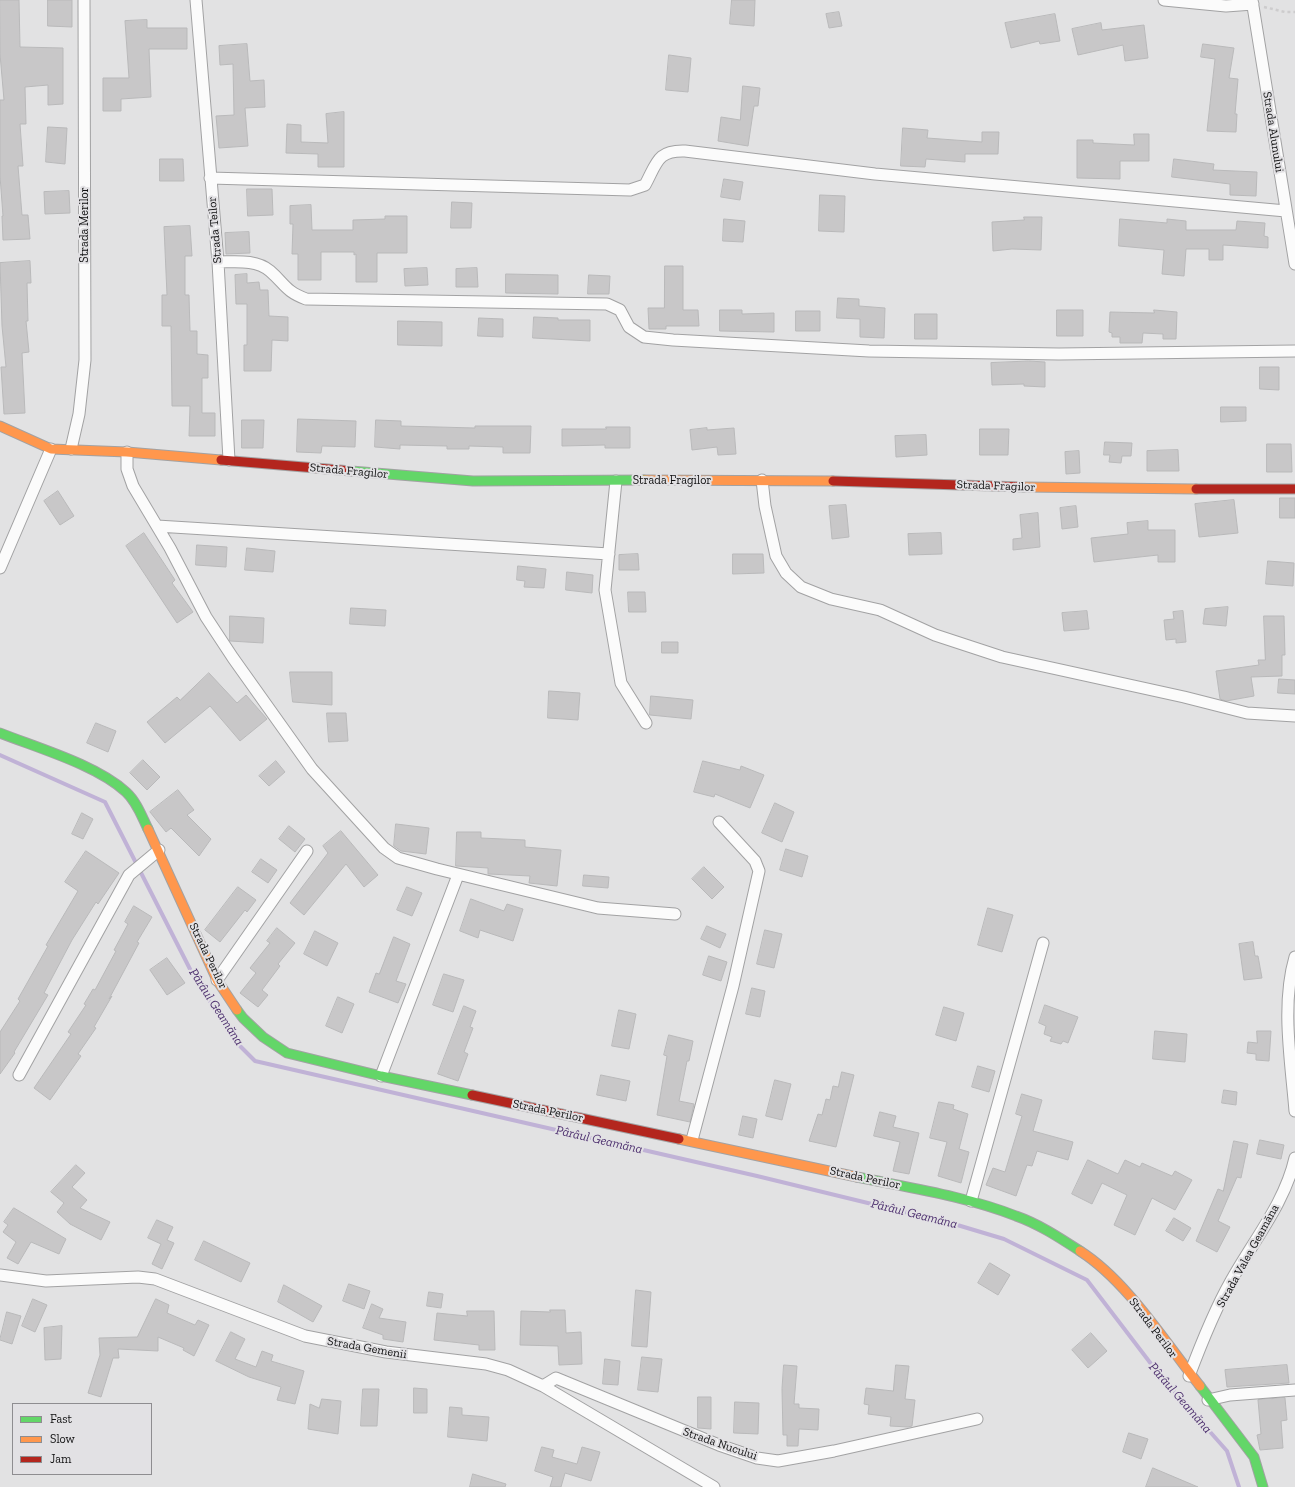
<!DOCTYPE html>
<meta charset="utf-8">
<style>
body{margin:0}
#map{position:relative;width:1295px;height:1487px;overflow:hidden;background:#e2e2e3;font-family:"Zilla Slab",serif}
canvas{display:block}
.legend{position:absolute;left:12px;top:1403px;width:140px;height:72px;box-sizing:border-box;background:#e2e1e4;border:1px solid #8e8d90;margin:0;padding:5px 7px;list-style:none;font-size:12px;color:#101011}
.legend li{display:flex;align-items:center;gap:8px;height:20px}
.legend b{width:20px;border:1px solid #8e8d90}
</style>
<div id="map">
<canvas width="1295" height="1487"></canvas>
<ul class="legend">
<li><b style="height:5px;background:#63d668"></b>Fast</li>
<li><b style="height:5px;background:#ff974d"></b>Slow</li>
<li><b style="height:5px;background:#b3261e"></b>Jam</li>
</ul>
</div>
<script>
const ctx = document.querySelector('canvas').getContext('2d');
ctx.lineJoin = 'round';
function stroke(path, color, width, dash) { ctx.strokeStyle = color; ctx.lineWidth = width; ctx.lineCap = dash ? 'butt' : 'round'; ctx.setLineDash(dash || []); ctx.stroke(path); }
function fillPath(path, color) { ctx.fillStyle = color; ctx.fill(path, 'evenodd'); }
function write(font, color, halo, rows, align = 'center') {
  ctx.font = font + ' "Zilla Slab",serif'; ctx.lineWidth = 4; ctx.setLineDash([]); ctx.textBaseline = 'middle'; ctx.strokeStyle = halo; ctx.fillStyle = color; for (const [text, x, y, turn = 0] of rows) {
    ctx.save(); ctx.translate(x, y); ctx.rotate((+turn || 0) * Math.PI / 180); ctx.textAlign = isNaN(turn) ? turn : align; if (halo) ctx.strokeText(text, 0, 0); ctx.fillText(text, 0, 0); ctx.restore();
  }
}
stroke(new Path2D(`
 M0,755L105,802L193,975L237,1043L255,1061L757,1176L954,1224L1004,1239L1087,1280L1158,1373L1227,1451L1239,1487`), '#c0b2d6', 4);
const building = new Path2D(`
 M0,0H19L20,47L63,48V104L48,105V85L25,87L26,124H20L23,166H18L22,215H28L30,239L3,240L2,216H3L0,176V100H4L0,54Z
 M48,0H72V27L48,26Z
 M732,0H755L754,26L730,24Z
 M839,12L842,26L829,28L826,14Z
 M1055,14L1060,41L1040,44L1039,41L1011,48L1005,23Z
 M147,20V28H187V49H149L151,97L121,99V111H103V78H129L125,21Z
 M1101,23L1102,30L1144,25L1148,58L1125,61L1123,45L1078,55L1072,29Z
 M247,44L250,81L264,80L265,107L245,108L248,146L219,148L216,116L234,115L233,64L220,65L219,46Z
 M1203,44L1234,48L1229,78L1238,79L1235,114H1237L1236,132L1207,131L1215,59L1201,57Z
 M669,55L691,58L688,92L666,90Z
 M743,86L760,88L758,106H754L748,146L718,141L721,117L740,120Z
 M344,112V167H318V154L286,153L287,124L301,125V142L328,143L326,114Z
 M48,127L67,128L65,164L46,162Z
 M903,128L928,130L927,138L982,142V132H999L998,154H965V162L926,159L925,167L901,166Z
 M1134,134H1149V161H1120V179L1077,178V140H1093V143L1134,145Z
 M160,159H183L184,181H160Z
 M1174,159L1214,164L1213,170L1257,172L1256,196L1230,195V184L1172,177Z
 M724,179L743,182L740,200L721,197Z
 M247,189H272L273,215L248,216Z
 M69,191L70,213L45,214L44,192Z
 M820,195L845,196L844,232L819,231Z
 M452,202L472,203L471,228H451Z
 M311,205L312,230H353V220L385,219V216H407V253H377V282H356V254L354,255V252H321V280H298V254H292L293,224H290V206Z
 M1024,217H1042L1041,250L1012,249L993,251L992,222L1024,220Z
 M724,219L745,221L743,242L723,241Z
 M1120,219L1167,223V219L1186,221V230H1236L1237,221L1265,223L1264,236L1268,237V248L1223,245V260H1209V249H1186L1184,276L1162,274L1164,250L1119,246Z
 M190,226L192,256H185V295H189L190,331H197V354L208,355V378H202V413H215V436H189L190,406H172L171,326H162V295H167L164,227Z
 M249,232L250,253L226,254L225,233Z
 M30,261L31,283H27L28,321H26L29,352L22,353L25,413L4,414L1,367H6L2,326L0,263Z
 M665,266H683V310H698L699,326H666V329H649L648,308H664Z
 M427,268L428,285L405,286L404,269Z
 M477,268L478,287H456V269Z
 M247,274V283L259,282L260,290H268L269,316L288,317V341L272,340L271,371H244V345H247V304H236L235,275Z
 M506,274L558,275V294L506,293Z
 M589,275L610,276L609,294H588Z
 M838,298L859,299V306L885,308L884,338L860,337V319L837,318Z
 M720,310H742V314L774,313V332L720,331Z
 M1057,310H1083V336H1057Z
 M1154,310L1177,312L1176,339H1163V334L1143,333L1142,343H1120V337H1112V333L1109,332L1110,312L1154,313Z
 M796,311H820V331H796Z
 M915,314H937V339H915Z
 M534,317L558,318V320H590V341L533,338Z
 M479,318L503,319V337L478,336Z
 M398,321L442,322V346L398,345Z
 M1029,361L1045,362V387L1024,386V384L992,385L991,363Z
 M1260,367H1279V390L1260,389Z
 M1221,407H1246V421L1221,422Z
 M298,419L356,421L355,447L322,446L321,453L297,452Z
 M242,420H264L263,448H242Z
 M376,420L401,421V426L475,428V426H531L530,453H503V447L469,446V449H447V446L400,445V449L375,447Z
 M606,427H630V448H605V445L562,446V429H606Z
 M707,428V430L734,428L736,454L718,455L717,447L692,450L690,430Z
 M980,429H1009L1008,455H980Z
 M926,435L927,455L896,457L895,436Z
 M1105,442L1132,443L1131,456H1122L1121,463L1109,462L1110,455H1104Z
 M1267,444H1291L1292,472H1267Z
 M1178,450L1179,471H1147V451Z
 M1079,451L1080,473L1066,474L1065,452Z
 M58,491L74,516L60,525L44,501Z
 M1280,498H1295V518H1280Z
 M1234,500L1238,533L1199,537L1195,504Z
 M846,505L849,537L832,539L829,506Z
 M1076,506L1078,527L1062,529L1060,508Z
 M1038,513L1040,547L1013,550V539L1022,538L1020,515Z
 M1148,521V530H1175V562H1158V555L1094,562L1091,538L1128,534L1127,523Z
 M144,533L175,580L172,583L193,612L177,623L126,546Z
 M941,533L942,554L909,555L908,534Z
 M197,545L227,547L226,567L196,565Z
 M247,548L275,551L273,572L245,570Z
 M638,554L639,570H619V555Z
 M733,554H763L764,573L733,574Z
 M1268,561L1294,563L1293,586L1266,584Z
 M518,566L546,569L544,588L524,587L525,581L517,580Z
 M567,572L593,575L592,593L566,590Z
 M628,592H645L646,612H629Z
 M1228,607L1226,626L1203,624L1205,609Z
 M351,608L386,610L385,626L350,624Z
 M1087,611L1089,629L1064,631L1062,613Z
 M1183,611L1186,642L1176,643V639L1166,640L1164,620L1174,619L1173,612Z
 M230,616L264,618L263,643L230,641Z
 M1264,616H1284L1285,655H1282V676L1251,677L1254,696L1226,701L1220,699L1216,671L1259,665L1258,660H1265Z
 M662,642H678V653H662Z
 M290,672H332V705L293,702Z
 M209,673L237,703L246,695L267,719L240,741L210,706L165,743L147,722L177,697L180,700Z
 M1279,679L1295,680V694L1278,693Z
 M549,691L580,693L578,720L548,718Z
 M651,696L693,700L691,719L650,715Z
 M327,713H346L348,741L329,742Z
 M96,723L116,731L108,752L87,743Z
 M143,760L160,777L147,790L130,773Z
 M276,761L285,772L269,786L259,776Z
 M703,761L740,770L741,766L764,775L750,808L715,794L714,797L694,792Z
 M178,790L194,810L187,815L211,839L199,856L171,828L166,832L150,812Z
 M775,803L794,812L782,842L762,833Z
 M82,813L93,819L83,839L72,834Z
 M396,824L429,828L426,854L401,851L394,846Z
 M289,826L305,839L295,852L279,839Z
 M341,831L378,875L364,887L346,864L304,915L290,903L328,853L323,846Z
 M457,832H481V838L525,840V847L561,850L557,886L529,883L530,876L489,874H488V868L456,866Z
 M786,849L808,856L802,877L780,870Z
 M86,851L119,873L98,904L96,902L72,940L44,993L48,995L14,1052L15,1053L0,1074V1032L20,1001L18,999L48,946L46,945L78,891L65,882Z
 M261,859L277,870L268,883L252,872Z
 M704,867L724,887L712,899L692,879Z
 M584,875L609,877L608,888L583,886Z
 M238,887L256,900L247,912L245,910L220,942L205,930Z
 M407,887L422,893L412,916L397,910Z
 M471,899L504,911L507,904L523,909L513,941L480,930L478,938L460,931Z
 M134,906L152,917L137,942L139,943L109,999L112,996L94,1027L96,1028L78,1054L81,1056L50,1100L34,1088L71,1034L68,1032L86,1005L84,1004L93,989L95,990L116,951L114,950L128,924L125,922Z
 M988,908L1013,915L1002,952L978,945Z
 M707,926L726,934L720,948L701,939Z
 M277,928L295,943L278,964L280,966L262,990L268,995L258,1007L240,993L256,973L250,968L270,943L267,941Z
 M765,930L782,934L774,968L757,964Z
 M315,931L338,943L327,966L304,954Z
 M394,937L410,944L396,981L406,984L398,1003L369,992L376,973L379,974Z
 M1253,942L1255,956H1258L1262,978L1244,980L1239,944Z
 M709,956L727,962L721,981L703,975Z
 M167,958L185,983L167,995L150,970Z
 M444,974L464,980L453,1012L433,1005Z
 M752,988L765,991L760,1017L746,1014Z
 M338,997L354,1004L342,1033L326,1026Z
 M1045,1005L1078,1017L1068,1043L1063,1041L1061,1044L1050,1041L1052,1037L1044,1034L1046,1026L1039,1023Z
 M464,1006L476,1011L470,1027L473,1028L464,1052L468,1054L458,1081L438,1074Z
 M944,1007L964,1013L956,1041L936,1035Z
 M619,1010L636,1014L629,1049L612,1046Z
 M1155,1031L1187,1034L1185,1062L1153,1059Z
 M1257,1031H1271L1269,1061L1256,1060V1054L1247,1053L1248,1042L1257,1043Z
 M669,1035L693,1041L689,1061H687L679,1101L694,1104L690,1122L657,1115L667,1056L664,1055Z
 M978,1066L995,1071L989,1092L972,1087Z
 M842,1072L854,1075L836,1147L809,1141L818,1114L822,1115L826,1099L830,1100L833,1086L838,1087Z
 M601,1075L630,1081L626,1101L597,1095Z
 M775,1080L791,1084L782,1120L766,1116Z
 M1224,1090L1237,1092L1236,1105L1222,1103Z
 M1022,1094L1042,1100L1033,1131L1073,1142L1068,1160L1037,1151L1032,1166L1027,1165L1016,1196L986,1185L993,1168L1005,1172L1022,1116L1016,1114Z
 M939,1102L954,1105L953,1109L968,1114L959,1149L969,1152L961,1183L938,1176L947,1142L930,1138Z
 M880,1112L896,1116L893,1127L919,1133L909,1174L893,1171L900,1142L874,1136Z
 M743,1116L757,1119L753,1138L739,1135Z
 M1260,1140L1284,1145L1281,1159L1257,1154Z
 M1234,1141L1248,1144L1241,1178L1237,1177L1218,1221L1230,1227L1217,1252L1196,1241L1218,1189L1223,1191Z
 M1088,1160L1118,1174L1125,1160L1140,1167L1142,1163L1172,1176L1175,1171L1192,1180L1175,1210L1152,1198L1135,1235L1114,1225L1127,1195L1102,1183L1092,1204L1072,1194Z
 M76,1165L85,1173L72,1187L87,1200L80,1208L110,1222L101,1240L70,1224L57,1212L64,1203L51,1192Z
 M14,1208L66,1239L59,1254L31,1242L18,1264L7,1258L16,1242L3,1232L8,1225L4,1222Z
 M1174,1218L1191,1228L1183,1241L1166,1231Z
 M157,1220L173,1227L167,1240L174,1243L162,1269L152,1264L161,1244L148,1238Z
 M204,1241L250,1263L241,1282L195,1260Z
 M990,1263L1010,1275L998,1295L978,1283Z
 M349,1284L370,1291L364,1309L343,1301Z
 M284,1285L322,1306L313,1322L278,1302Z
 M636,1290L651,1292L647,1347L632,1346Z
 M429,1292L443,1294L441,1308L427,1306Z
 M33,1299L47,1305L35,1332L22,1326Z
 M156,1299L169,1305L167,1313L195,1325L198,1320L209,1325L194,1356L183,1350L184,1348L158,1337V1351L118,1349L119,1358H113L101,1397L88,1393L100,1355L99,1338L137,1337Z
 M372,1304L383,1309L379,1318L406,1322L403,1342L383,1339V1335L363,1328Z
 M550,1310H565L566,1333L581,1332L582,1364L559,1365L558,1346L520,1345L521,1311L550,1312Z
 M467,1311H494L495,1350H479V1345L434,1340L437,1313L467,1316Z
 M7,1312L21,1316L12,1344L0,1340Z
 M62,1326L61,1359L45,1360L44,1328Z
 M231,1332L245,1339L235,1359L256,1367L262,1351L273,1355L271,1361L304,1371L295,1404L277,1400L281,1387L249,1377L216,1361Z
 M1091,1333L1107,1351L1088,1368L1072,1350Z
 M642,1357L662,1359L658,1392L638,1390Z
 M605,1359L620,1361L618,1385L603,1384Z
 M784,1365L797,1366L794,1404H799V1408L819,1409L818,1430L799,1429L798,1446H787V1435H783L782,1389Z
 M896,1365L909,1366L905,1399L915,1400L912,1426L908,1427L890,1426L891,1417L868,1414L869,1405L864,1404L866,1388L893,1391Z
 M1287,1365L1289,1383L1227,1387L1225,1370Z
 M414,1388L427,1389V1413H414Z
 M363,1389H379L377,1426H361Z
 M698,1397H711V1429L698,1428Z
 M1285,1398L1287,1420L1281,1421L1283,1448L1260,1450L1257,1435L1261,1434L1258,1400Z
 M322,1399L341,1401L338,1434L308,1429L310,1404L319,1408Z
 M735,1402L759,1403L758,1434L734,1433Z
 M450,1407L462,1408V1415L489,1417L487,1441L448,1437Z
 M1129,1433L1148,1439L1141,1459L1123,1452Z
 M542,1447L554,1450L552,1457L577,1464L582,1447L600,1452L591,1481L565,1473L561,1487H550L553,1477L535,1471Z
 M1153,1468L1198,1487H1146Z
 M473,1474L506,1484L505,1487H470Z`);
fillPath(building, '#c8c7c8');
stroke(building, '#b9b9ba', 1);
const street = new Path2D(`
 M196,0L218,262L229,460
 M1164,0L1226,6L1253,4
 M1252,0L1295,264
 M210,178L630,190L645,185C657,163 657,150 685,151L875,174L1286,211
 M218,262C235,262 256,259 270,271C285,284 285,291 306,299L607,304L620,310L629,327L644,337L673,340L869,351L1059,354L1295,351
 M71,449L79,414L85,360L84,0
 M127,452V469L133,486L170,548L206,617L233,658L312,769L384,848L398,858L437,869L598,908L675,914
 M762,480L765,506L776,556L786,573L801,587L831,599L880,610L935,635L1002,657L1184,697L1247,713L1295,716
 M616,481L605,590L621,683L646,723
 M157,526L609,554
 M0,568L51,449
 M1295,957C1281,1005 1291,1061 1295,1111
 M217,980L307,851
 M19,1075L129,875L159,850
 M381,1076L458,875
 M692,1140L733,986L759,871L755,861L719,822
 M971,1201L1043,943
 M0,1275L46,1281L138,1277L155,1279L305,1336L386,1352L486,1364L508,1370L543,1386L714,1487
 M1189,1376C1201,1344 1214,1311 1231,1281C1253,1241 1285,1203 1295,1158
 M543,1386L556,1378L719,1445L757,1458L778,1461L834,1451L977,1419
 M1208,1400L1230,1395L1295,1390`);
const fast = new Path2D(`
 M351,471L473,481L644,480
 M0,733C38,748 97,765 126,792C137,802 142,817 148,829
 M237,1010L243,1018L263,1037L287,1053L381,1076L472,1095
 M857,1177C910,1188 965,1196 1016,1216C1039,1224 1060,1238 1080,1251
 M1200,1386L1254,1457L1263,1487`);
const slow = new Path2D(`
 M0,426L51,449L127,452L221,460
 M644,480L833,481
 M1023,487L1196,489
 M148,829L217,980L237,1010
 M679,1139L857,1177
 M1080,1251C1127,1281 1165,1342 1200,1386`);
const jam = new Path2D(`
 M221,460L351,471
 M833,481L1023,487
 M1196,489H1295
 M472,1095L679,1139`);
stroke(street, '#a2a2a3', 13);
stroke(fast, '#a2a2a3', 11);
stroke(slow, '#a2a2a3', 11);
stroke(jam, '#a2a2a3', 11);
stroke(new Path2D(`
 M1264,7L1285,12H1295`), '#cdcccd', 2.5, [3, 3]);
stroke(street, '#fbfbfb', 11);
stroke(fast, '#63d668', 9);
stroke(slow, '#ff974d', 9);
stroke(jam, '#b3261e', 9);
write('12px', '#101011', '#e2e1e4', [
 ["Strada Alunului",1273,132,81],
 ["Strada Merilor",85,225,-90],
 ["Strada Teilor",215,230,-95],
 ["Strada Fragilor",349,471,5],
 ["Strada Fragilor",672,481],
 ["Strada Fragilor",996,486,2],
 ["Strada Perilor",208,956,64],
 ["Strada Perilor",548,1111,12],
 ["Strada Perilor",865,1178,12],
 ["Strada Valea Geamăna",1248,1256,-61],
 ["Strada Perilor",1153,1328,53],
 ["Strada Gemenii",367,1348,10],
 ["Strada Nucului",720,1444,19]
]);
write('italic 13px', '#4e316f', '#e2e1e4', [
 ["Pârâul Geamăna",216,1007,57],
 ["Pârâul Geamăna",599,1140,13],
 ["Pârâul Geamăna",914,1214,14],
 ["Pârâul Geamăna",1180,1398,49]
]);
</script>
